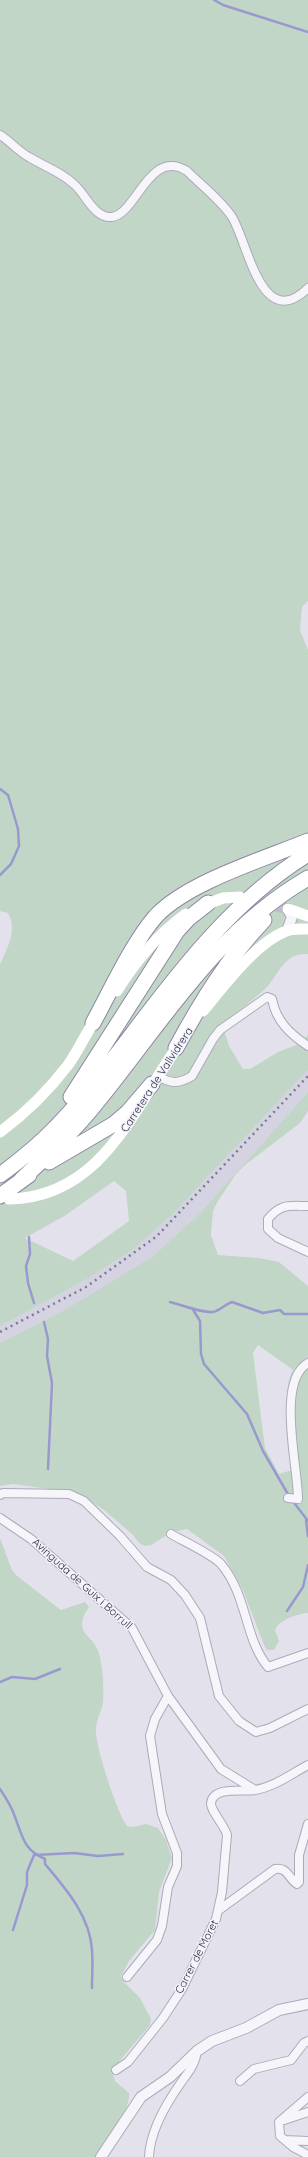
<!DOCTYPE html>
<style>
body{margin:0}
canvas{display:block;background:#e3e2ec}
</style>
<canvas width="308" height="2157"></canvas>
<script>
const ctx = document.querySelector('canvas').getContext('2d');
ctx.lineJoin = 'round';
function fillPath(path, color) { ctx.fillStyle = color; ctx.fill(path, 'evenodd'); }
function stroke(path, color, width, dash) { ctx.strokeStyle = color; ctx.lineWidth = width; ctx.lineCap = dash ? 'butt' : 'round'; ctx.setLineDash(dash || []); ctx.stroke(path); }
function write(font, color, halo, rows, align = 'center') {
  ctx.font = font + ' Quicksand,sans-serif'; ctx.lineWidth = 3; ctx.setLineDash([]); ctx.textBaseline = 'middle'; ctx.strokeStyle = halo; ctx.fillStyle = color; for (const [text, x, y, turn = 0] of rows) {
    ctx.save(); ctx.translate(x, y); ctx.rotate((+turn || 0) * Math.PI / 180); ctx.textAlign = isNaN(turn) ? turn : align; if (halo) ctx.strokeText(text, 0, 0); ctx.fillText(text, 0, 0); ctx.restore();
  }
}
fillPath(new Path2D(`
 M308,1070V1092L200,1213L153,1256L68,1308L0,1343V1326L89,1278L134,1249L173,1214Z`), '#d5d3e1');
fillPath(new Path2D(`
 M0,0H308V601L302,607L300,630L308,650V954C283,952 279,976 264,990C251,1002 236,1013 222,1023L229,1046L243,1069H250L278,1052L299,1044L308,1035V1070L173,1214L134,1249L89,1278L0,1326V965C7,948 18,930 8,913L0,911ZM114,1181L126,1191L129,1221L73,1261L25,1238L66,1215Z
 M308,1092V1111L300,1123L245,1165L236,1174L218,1201L213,1211L211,1235L218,1255L259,1258L279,1262L308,1286V1613C297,1614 279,1620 275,1630L279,1641L274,1650H267L264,1645L242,1588L224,1556L187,1529L172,1532L151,1545L145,1546L140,1544L132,1534L104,1510L78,1493L13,1484L0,1486V1343L68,1308L153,1256L200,1213ZM258,1345L293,1370C282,1387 287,1450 295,1469L279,1474L265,1448L253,1353Z
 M0,1538L12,1570L16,1575L61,1610L85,1602L89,1607C70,1636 96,1633 100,1657C103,1671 104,1689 103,1703C101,1713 95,1722 96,1733C97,1751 117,1812 127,1826L133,1827L146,1824L158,1828L166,1840L172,1858L159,1892L155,1930L129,1961L121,1976L124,1982L140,1998L151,2019L150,2025L112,2070L115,2081L129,2093C131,2110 107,2142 97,2157H0Z`), '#c2d6c7');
stroke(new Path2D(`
 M214,0L223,5L308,32
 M0,789L8,795L18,829L19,846L11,864L0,875
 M29,1237L30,1254L26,1266L28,1283L34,1303
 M170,1302C180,1304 208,1316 216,1311C222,1309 224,1305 232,1302L263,1313L280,1310L284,1314H308
 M192,1308L200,1321L201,1354L204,1364L247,1414L263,1451L289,1496
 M44,1322L48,1339L47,1356L52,1383L48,1469
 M292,1500L308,1521
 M306,1520L308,1536
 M287,1611L303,1587L308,1565
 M0,1682L12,1677L35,1679L60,1669
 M0,1789C6,1798 12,1807 15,1817C23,1838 24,1850 45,1859V1864C66,1889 90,1916 92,1950C93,1963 92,1976 92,1988
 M35,1855L74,1853L98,1856L123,1854
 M13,1930L27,1885V1872L34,1855`), '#9a99cf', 2.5);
stroke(new Path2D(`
 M244,898L288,909`), '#bebdcb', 11, [11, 5.5]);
const minor = new Path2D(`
 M0,135C10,141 18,151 29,157C45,167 62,172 76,186C86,196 95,218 111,217C136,216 149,147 187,171C200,184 222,201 232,217C248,242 261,334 308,288
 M158,1076C171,1084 179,1084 192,1076L213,1039L220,1030L267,997L272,999C276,1021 290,1034 308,1046
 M308,1206C289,1206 281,1203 268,1219V1229L278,1238L308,1252
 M0,1495L3,1493L69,1494L84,1501L120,1536L147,1567L171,1580L185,1595L200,1618L219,1696L239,1721L256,1732L270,1728L308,1709
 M288,1498L298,1499C298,1466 276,1381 308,1363
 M0,1518L31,1539L132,1628L168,1696L221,1769L255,1790
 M171,1534C183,1541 213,1555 221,1564C248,1596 244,1638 268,1667L308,1653
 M219,1910L275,1869C288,1867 288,1878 297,1884L299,1882V1855L308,1824
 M127,1977L157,1940L162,1926L168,1887L177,1866V1853L162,1814L150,1736L155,1719L168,1696
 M116,2070L128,2062L163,2018L182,1989L216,1919L222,1892L227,1835C225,1826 210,1810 211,1803C213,1786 243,1792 255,1790C274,1787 291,1774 308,1765
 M240,2081L254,2069L291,2060L304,2043L308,2041
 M308,2097L279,2122L280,2136L293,2147L308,2155
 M284,2120L308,2112
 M285,2140L308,2141
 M149,2157C150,2132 166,2104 180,2084C188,2072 195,2066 197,2051`);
const tertiary = new Path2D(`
 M287,931L292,917L288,909
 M101,2157L141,2097L170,2077L197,2051L212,2041L246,2028L279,2010L308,2004`);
const motorway = new Path2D(`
 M93,1023C110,992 133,942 156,916C188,882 264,859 308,841
 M176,1048C201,1002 228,958 264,920
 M71,1097L177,931L189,918L208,903
 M49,1162L114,1124L128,1112L152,1084
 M0,1175C19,1161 39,1145 55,1128C83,1100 106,1068 130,1037C181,969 235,899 308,854
 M21,1180C48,1155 75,1130 97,1102C163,1021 215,932 308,878
 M0,1196L29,1175`);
stroke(minor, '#acaaba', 10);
stroke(tertiary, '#acaaba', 12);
stroke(motorway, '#8b87a4', 17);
stroke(minor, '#f6f5f9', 8);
stroke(tertiary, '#f6f5f9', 10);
stroke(new Path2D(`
 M202,906L223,898L240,897
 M288,909L308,916
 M117,991C136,960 157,935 186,914
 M203,1011C223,987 257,941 287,931C293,928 301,929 308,929
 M0,1132C26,1113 49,1090 68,1065C79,1050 86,1032 97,1018
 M9,1199C103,1197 134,1107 180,1043`), '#fff', 11);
stroke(motorway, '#fff', 15);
stroke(new Path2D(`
 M0,1332L86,1287L157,1236L308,1076`), '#7d7997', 2.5, [2, 4]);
write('11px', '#2c2846', '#f2f2f9', [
 ["Carretera de Vallvidrera",157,1080,-57],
 ["Avinguda de Guix i Borrull",82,1584,42],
 ["Carrer de Moret",197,1957,-63]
]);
</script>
